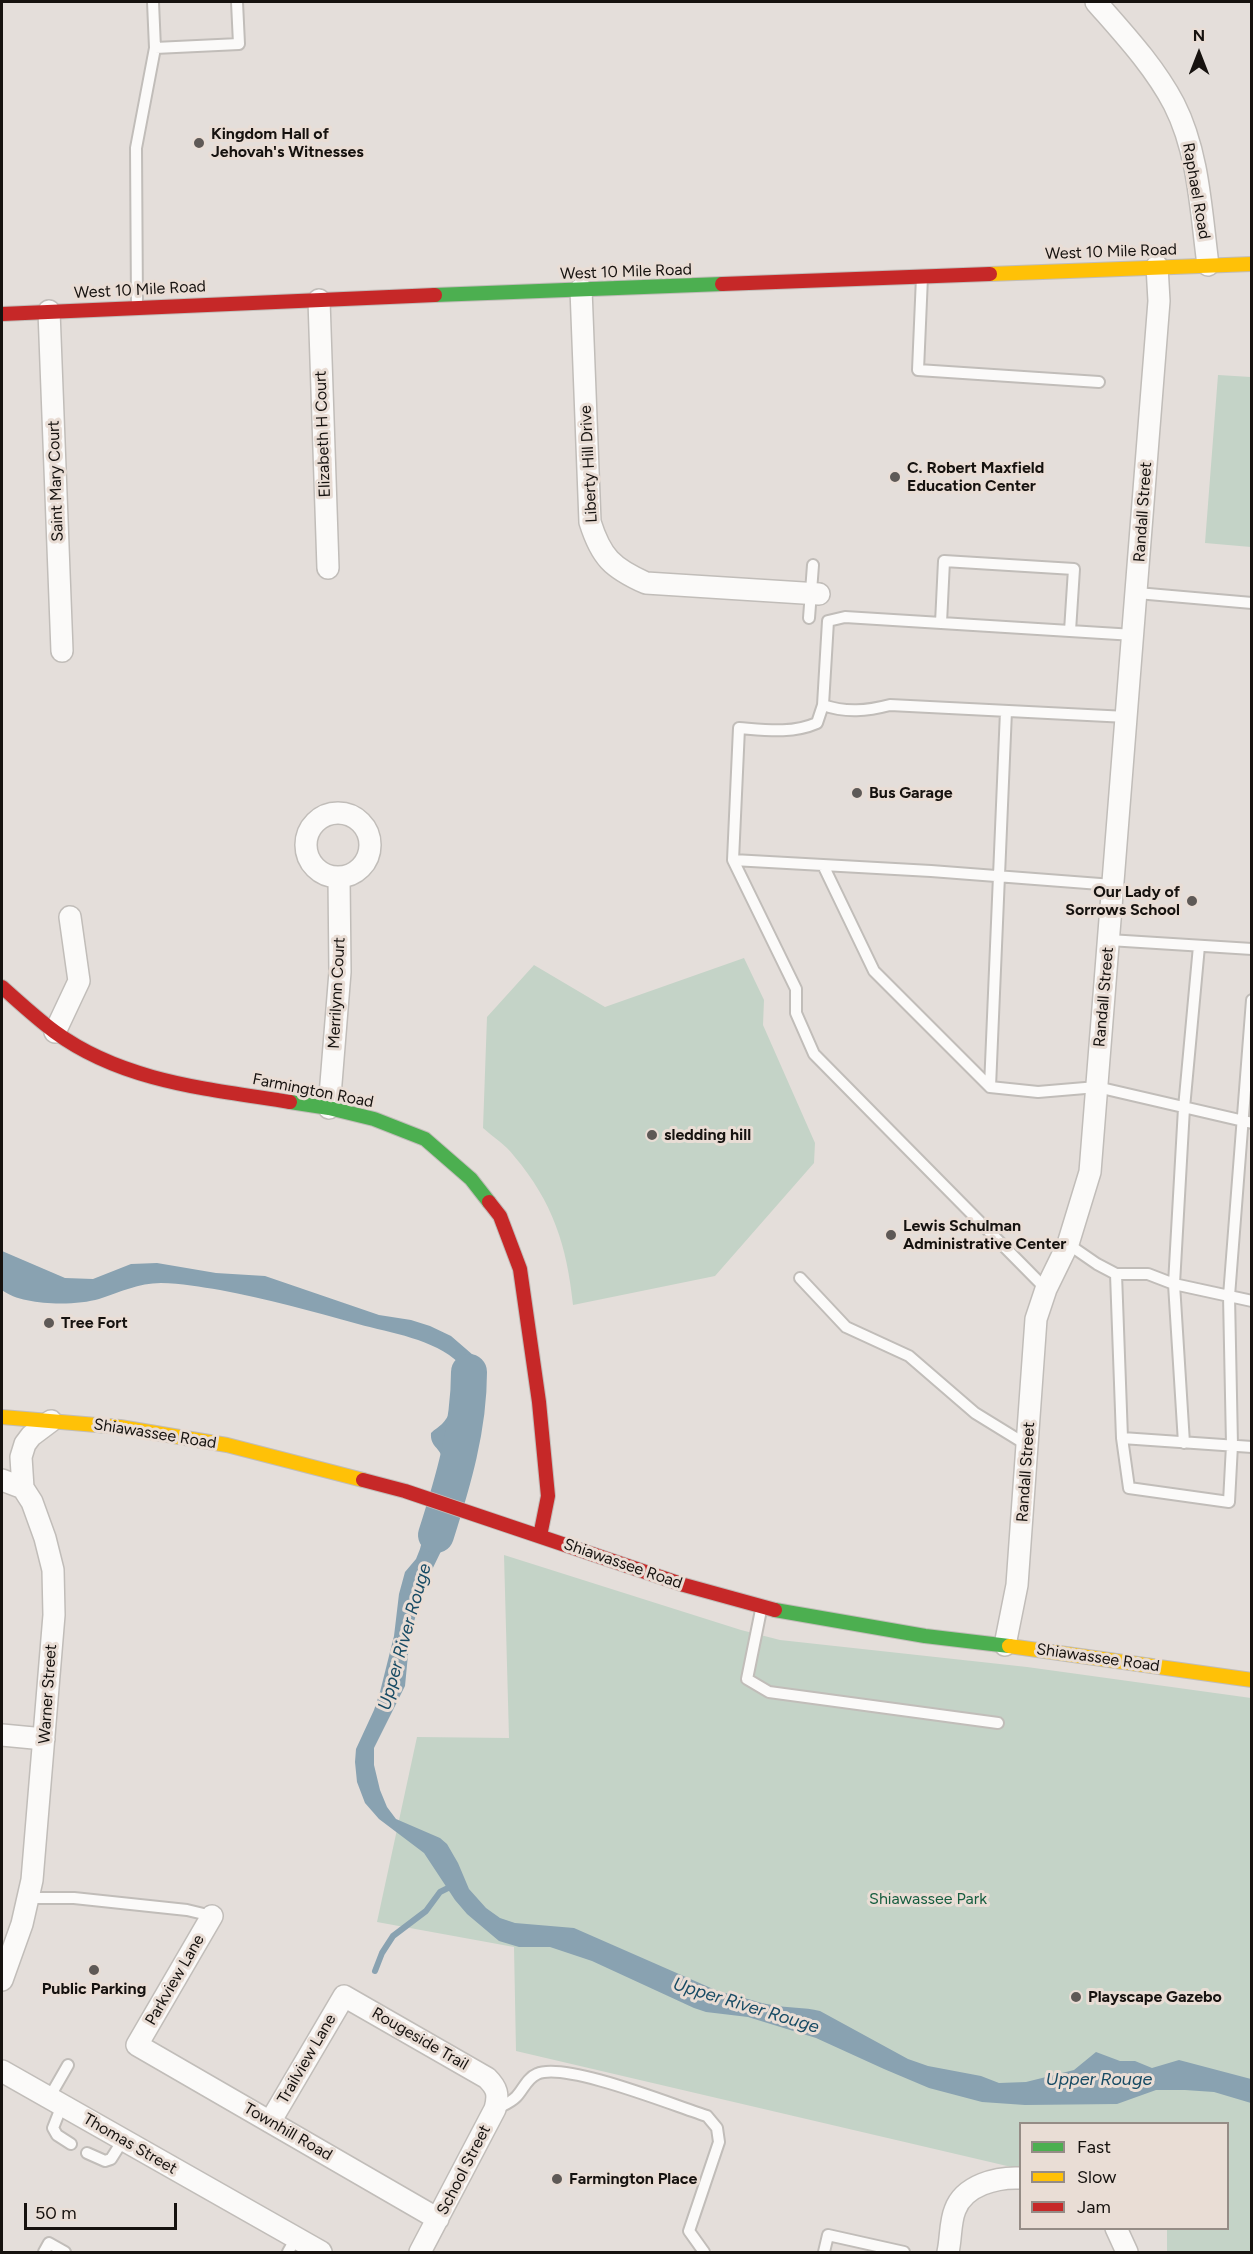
<!DOCTYPE html>
<style>
body{margin:0}
#map{position:relative;width:1253px;height:2254px;overflow:hidden;background:#e4deda;font-family:Figtree,sans-serif}
canvas{display:block}
.frame{position:absolute;inset:0;border:3px solid #16120f;pointer-events:none}
.legend{position:absolute;left:1019px;top:2122px;width:210px;height:108px;box-sizing:border-box;background:#e9ddd5;border:2px solid #958c86;margin:0;padding:8px 10px;list-style:none;font-size:18px;color:#16120f}
.legend li{display:flex;align-items:center;gap:12px;height:30px}
.legend b{width:30px;border:2px solid #958c86}
.north{position:absolute;left:1169px;top:24px;width:60px;height:60px;-webkit-text-stroke:4px #e9ddd5;paint-order:stroke;rotate:0deg;font-size:16px;font-weight:700;line-height:24px;text-align:center;color:#16120f}
.north::after{content:'';display:block;margin:auto;width:21px;height:27px;background:#16120f;clip-path:polygon(50% 0,100% 100%,50% 72%,0 100%)}
.scale{position:absolute;left:24px;top:2203px;width:153px;height:27px;box-sizing:border-box;border:3px solid #16120f;border-top:0;padding-left:8px;font-size:18px;line-height:21px;white-space:nowrap;color:#16120f;-webkit-text-stroke:4px #e9ddd5;paint-order:stroke}
</style>
<div id="map">
<canvas width="1253" height="2254"></canvas>
<div class="frame"></div>
<ul class="legend">
<li><b style="height:8px;background:#4caf50"></b>Fast</li>
<li><b style="height:8px;background:#ffc107"></b>Slow</li>
<li><b style="height:8px;background:#c62828"></b>Jam</li>
</ul>
<div class="north">N</div>
<div class="scale">50 m</div>
</div>
<script>
const ctx = document.querySelector('canvas').getContext('2d');
ctx.lineJoin = 'round';
function fillPath(path, color) { ctx.fillStyle = color; ctx.fill(path, 'evenodd'); }
function stroke(path, color, width, dash) { ctx.strokeStyle = color; ctx.lineWidth = width; ctx.lineCap = dash ? 'butt' : 'round'; ctx.setLineDash(dash || []); ctx.stroke(path); }
function write(font, color, halo, rows, align = 'center') {
  ctx.font = font + ' Figtree,sans-serif'; ctx.lineWidth = 6; ctx.setLineDash([]); ctx.textBaseline = 'middle'; ctx.strokeStyle = halo; ctx.fillStyle = color; for (const [text, x, y, turn = 0] of rows) {
    ctx.save(); ctx.translate(x, y); ctx.rotate((+turn || 0) * Math.PI / 180); ctx.textAlign = isNaN(turn) ? turn : align; if (halo) ctx.strokeText(text, 0, 0); ctx.fillText(text, 0, 0); ctx.restore();
  }
}
fillPath(new Path2D(`
 M1218,375L1251,377V547L1205,543Z
 M744,958L764,1000L763,1025L815,1143L814,1163L715,1276L573,1305C567,1246 553,1202 514,1156C506,1145 493,1137 483,1128L487,1017L534,965L605,1007Z
 M504,1555L741,1630L780,1640L1027,1667L1251,1698V2252H1167V2229L1228,2228V2124H1020V2169L516,2051L514,1947L377,1922L417,1737L509,1738Z`), '#c4d3c7');
fillPath(new Path2D(`
 M2,1251L65,1278L93,1279L131,1264L157,1263L216,1273L265,1276L379,1315L411,1320L430,1326L451,1336L473,1355L481,1378L480,1405L475,1415L456,1427L451,1435L450,1446L451,1507L445,1543L428,1578L410,1634L405,1686L374,1748V1765L380,1790L387,1807L396,1819L440,1838L447,1844L458,1863L469,1889L486,1908L500,1918L515,1923L574,1928L720,1992C738,1995 754,2002 772,2005C788,2008 804,2007 820,2011L908,2059L928,2066L981,2076L999,2083L1026,2082L1074,2070L1096,2052L1120,2061H1135L1152,2068L1179,2060L1251,2079V2103L1214,2092L1185,2090H1156L1117,2104L1025,2105L982,2102L929,2088L884,2069L816,2038L748,2017L706,2012L694,2008L592,1961L550,1947H519L499,1941L467,1914L455,1900L424,1853L379,1819L365,1803L357,1782L355,1762L356,1749L374,1710L380,1692L394,1636L399,1594L405,1572L416,1559L420,1549C426,1527 444,1477 442,1458C440,1447 430,1447 431,1433C435,1429 439,1427 442,1424C454,1412 465,1379 459,1363C434,1339 391,1333 358,1324C312,1311 267,1299 220,1290C201,1287 181,1283 161,1283C138,1283 121,1292 99,1299C75,1306 22,1306 2,1290Z`), '#89a2b1');
stroke(new Path2D(`
 M375,1971L382,1953L393,1936L426,1911L440,1892L448,1888`), '#89a2b1', 6);
stroke(new Path2D(`
 M436,1535C453,1482 469,1428 469,1372`), '#89a2b1', 36);
const lane = new Path2D(`
 M155,48L239,44L237,2
 M922,277L918,370L1099,382
 M137,306L136,148L155,48L153,2
 M1137,593L1252,603
 M809,618L813,565
 M941,623L944,561L1074,569L1070,631
 M823,705C846,713 867,711 890,705L1127,717
 M733,860L931,871L1113,885
 M823,865L874,971L990,1087L1038,1092L1097,1087L1252,1123
 M1109,940L1252,949
 M990,1087L1006,711
 M1068,1244L1097,1264L1116,1274H1148L1174,1284L1252,1301
 M1116,1274L1122,1438L1252,1447
 M800,1278L846,1327L909,1356L975,1413L1027,1445
 M1046,1289L814,1054L796,1013V989L733,860L739,728C765,730 792,734 817,723L823,705L828,621L845,617L1134,635
 M1122,1438L1129,1488L1229,1502L1232,1445L1229,1296L1252,1000
 M1184,1443L1174,1284L1184,1108L1199,946
 M761,1610L747,1679L769,1692L998,1723
 M29,1898H74L187,1910L212,1916
 M49,2098L68,2065
 M62,2105L53,2128L57,2135L71,2144
 M496,2109C503,2105 510,2103 516,2097C523,2090 527,2078 537,2074C565,2061 675,2106 707,2116L717,2128L719,2142L689,2231L704,2252
 M87,2153L105,2161L111,2159L123,2140
 M44,2252L49,2243L65,2252
 M288,2252L296,2238
 M824,2252L828,2235L904,2252`);
const street = new Path2D(`
 M1096,2C1124,34 1154,66 1174,104C1199,153 1201,212 1208,265
 M581,289L590,522C601,557 612,568 646,583L819,594
 M319,300L328,568
 M49,311L62,651
 M306 845a32 32 0 1 1 64 0a32 32 0 1 1-64 0Z
 M55,1032L79,981L70,917
 M329,1108L340,972L339,877
 M2,1480L23,1488
 M1005,1645L1017,1585L1036,1319L1046,1289L1068,1244L1090,1172L1159,301L1157,266
 M2,1735L44,1739
 M212,1916L137,2045L438,2219
 M2,1980L22,1924L32,1880L54,1615L53,1570L45,1538L32,1502L23,1488L21,1457L25,1444L31,1436L51,1421
 M2,2071L321,2252
 M270,2122L344,1996L487,2078C497,2088 499,2094 495,2109L420,2252
 M1116,2228L1127,2252
 M948,2252C951,2239 950,2222 955,2210C964,2185 997,2177 1020,2178`);
const fast = new Path2D(`
 M435,295L722,284
 M290,1102L329,1108L374,1119L425,1139L471,1179L489,1202
 M775,1610L925,1636L1009,1646`);
const slow = new Path2D(`
 M990,274L1252,264
 M2,1417L120,1427L227,1445L363,1480
 M1009,1646L1252,1680`);
const jam = new Path2D(`
 M722,284L990,274
 M2,314L435,295
 M2,987C19,1002 36,1018 55,1032C123,1082 209,1089 290,1102
 M489,1202L500,1216L520,1269L539,1402L548,1496L540,1536
 M363,1480L405,1491L684,1585L775,1610`);
stroke(lane, '#c1bdb9', 14);
stroke(street, '#c1bdb9', 24);
stroke(fast, '#c1bdb9', 16);
stroke(slow, '#c1bdb9', 16);
stroke(jam, '#c1bdb9', 16);
stroke(lane, '#fbfaf9', 10);
stroke(street, '#fbfaf9', 21);
stroke(fast, '#4caf50', 14);
stroke(slow, '#ffc107', 14);
stroke(jam, '#c62828', 14);
for (const [x, y, r, color] of [
 [199,143,6,"#5e5956"],
 [895,477,6,"#5e5956"],
 [857,793,6,"#5e5956"],
 [1192,901,6,"#5e5956"],
 [652,1135,6,"#5e5956"],
 [891,1235,6,"#5e5956"],
 [49,1323,6,"#5e5956"],
 [94,1970,6,"#5e5956"],
 [1076,1997,6,"#5e5956"],
 [557,2179,6,"#5e5956"]
]) { const dot = new Path2D(); dot.arc(x, y, r, 0, 2 * Math.PI); ctx.fillStyle = color; ctx.fill(dot); stroke(dot, '#e9ddd5', 2); }
write('bold 16px', '#16120f', '#e9ddd5', [
 ["Kingdom Hall of",211,134],
 ["Jehovah's Witnesses",211,152],
 ["C. Robert Maxfield",907,468],
 ["Education Center",907,486],
 ["Bus Garage",869,793],
 ["Our Lady of",1180,892,"right"],
 ["Sorrows School",1180,910,"right"],
 ["sledding hill",664,1135],
 ["Lewis Schulman",903,1226],
 ["Administrative Center",903,1244],
 ["Tree Fort",61,1323],
 ["Public Parking",94,1989,"center"],
 ["Playscape Gazebo",1088,1997],
 ["Farmington Place",569,2179]
], 'left');
write('16px', '#16120f', '#e9ddd5', [
 ["Raphael Road",1196,191,80],
 ["West 10 Mile Road",1111,252,-2],
 ["West 10 Mile Road",626,272,-2],
 ["West 10 Mile Road",140,290,-3],
 ["Elizabeth H Court",323,434,-92],
 ["Liberty Hill Drive",589,464,-93],
 ["Saint Mary Court",56,481,-92],
 ["Randall Street",1143,512,-86],
 ["Merrilynn Court",337,993,-87],
 ["Randall Street",1104,997,-85],
 ["Farmington Road",313,1091,11],
 ["Shiawassee Road",155,1434,9],
 ["Randall Street",1026,1472,-86],
 ["Shiawassee Road",623,1564,19],
 ["Shiawassee Road",1098,1658,8],
 ["Warner Street",48,1694,-86],
 ["Parkview Lane",175,1980,-60],
 ["Rougeside Trail",420,2039,30],
 ["Trailview Lane",307,2059,-60],
 ["Townhill Road",288,2132,30],
 ["Thomas Street",130,2144,30],
 ["School Street",464,2170,-63]
]);
write('16px', '#165d3f', '#e9ddd5', [
 ["Shiawassee Park",928,1899]
]);
write('italic 18px', '#184b64', '#e9ddd5', [
 ["Upper River Rouge",405,1637,-74],
 ["Upper River Rouge",746,2006,17],
 ["Upper Rouge",1099,2080]
]);
</script>
